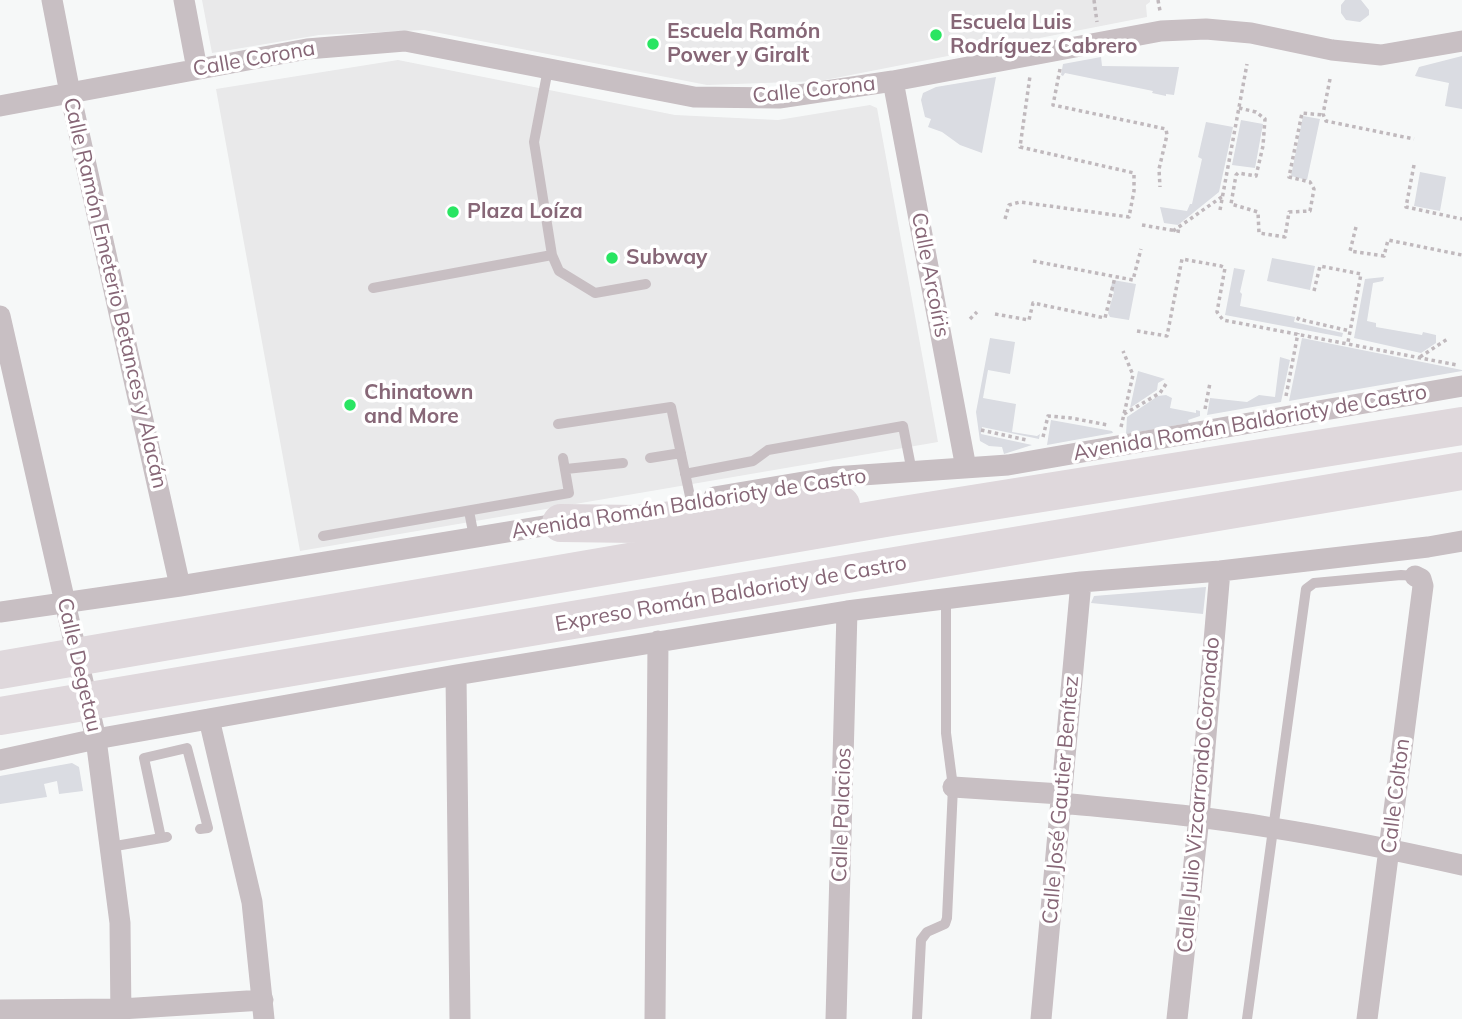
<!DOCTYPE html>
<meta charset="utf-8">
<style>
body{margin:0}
canvas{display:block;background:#f6f8f8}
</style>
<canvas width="1462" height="1019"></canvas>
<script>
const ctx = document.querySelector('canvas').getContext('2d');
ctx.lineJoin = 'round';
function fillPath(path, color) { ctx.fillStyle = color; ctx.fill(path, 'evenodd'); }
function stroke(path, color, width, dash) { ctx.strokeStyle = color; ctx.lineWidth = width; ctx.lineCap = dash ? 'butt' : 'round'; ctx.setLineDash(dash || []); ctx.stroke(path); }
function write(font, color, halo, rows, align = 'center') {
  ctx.font = font + ' Mulish,sans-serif'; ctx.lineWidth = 7; ctx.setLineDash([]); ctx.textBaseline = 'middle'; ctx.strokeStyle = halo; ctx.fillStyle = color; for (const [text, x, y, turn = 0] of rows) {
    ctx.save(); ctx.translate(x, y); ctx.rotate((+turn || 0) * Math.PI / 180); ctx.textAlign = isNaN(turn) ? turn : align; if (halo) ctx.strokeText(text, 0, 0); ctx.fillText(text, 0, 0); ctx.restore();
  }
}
fillPath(new Path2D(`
 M202,0H1150V2L1146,5L1147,17L820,81L707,85L424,30L319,35L212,53Z
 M398,60L675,115L778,120L870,105L877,108L938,442L300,551L216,89Z`), '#e9e9ea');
fillPath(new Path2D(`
 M1345,0H1361L1369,10V15L1360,22L1346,20L1341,13V5Z
 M1462,56V109L1445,106L1449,83L1415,76L1419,67Z
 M1101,57L1102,66L1179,67L1174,95L1166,94V96L1152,93L1153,91L1065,73L1063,76L1061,75L1063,64Z
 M996,77L982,153L960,145L942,132L928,127L931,119L925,117L921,100L923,93L936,87Z
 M1303,116L1320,119L1307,180L1291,176Z
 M1241,120L1263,124L1255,168L1232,165Z
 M1206,122L1233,127L1219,192L1178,225L1164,223L1160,207L1187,211L1190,204H1192L1202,159L1198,157Z
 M1420,172L1446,177L1440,211L1414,206Z
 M1272,258L1315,266L1310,290L1267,281Z
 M1234,268L1245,270L1240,292L1242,294L1240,306L1295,317L1294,322L1343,333L1342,337L1225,315Z
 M1384,277L1383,281L1373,283L1367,321L1376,323V327L1422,335L1423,332L1436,335V343L1421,353L1354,338L1365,279Z
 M1113,280L1136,284L1129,320L1110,317L1108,313L1114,292L1110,290Z
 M990,338L1015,342L1010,374L988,370L983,398L1016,404L1012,432L1037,436L1040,434L1039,439L982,427L981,434L1032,445L1004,454L1002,447L989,446L980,441L976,412Z
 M1302,338L1462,370V371L1289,401Z
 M1280,357L1290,360L1281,402L1207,415L1210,398L1247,402L1259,395L1275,397Z
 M1138,371L1165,379L1158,383L1157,390L1130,408Z
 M1166,395L1172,398L1170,408L1196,413V410L1200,411V416L1188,420L1189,423L1126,434L1127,417L1158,396Z
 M1051,420L1112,431L1113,433L1047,445Z
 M1206,587L1203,614L1091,603L1094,596Z
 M72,763L79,767L83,791L59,794L57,781L44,784L47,797L0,804V776Z`), '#dadce2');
stroke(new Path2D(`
 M1094,0L1097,22
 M1158,0L1160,11
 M1060,69L1053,105L1166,129L1167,135L1159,169L1160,187
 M1330,79L1323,114L1326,121L1414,139
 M1239,108L1256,112L1265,119L1263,146L1256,176L1238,173L1236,175L1231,204L1258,212L1259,233L1285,237L1289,212L1310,211L1314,189L1310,182L1289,177L1302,113L1323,115
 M1414,165L1406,207L1462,219
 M1220,210L1247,64
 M1005,219L1009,205L1020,202L1129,217L1134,191V173L1020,147L1030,76
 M1142,225L1183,232
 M1356,227L1350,251L1384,256L1388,240L1462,255
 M1173,231L1223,196
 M1033,261L1133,280L1141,249
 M1314,291L1320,266L1361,274L1348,342
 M995,314L1029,320L1033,303L1105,318L1115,277
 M1299,317L1298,319L1350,331
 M970,319L977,312
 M1137,331L1167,336L1182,259L1221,266L1225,268L1217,312L1223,320L1457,365
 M1420,357L1449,338
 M1286,396L1298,333
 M1205,409L1210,383
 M1124,414L1160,393L1168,381
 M1121,427L1133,375L1123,351
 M981,430L1027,440
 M1043,437L1048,416L1071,418L1108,425`), '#c0b9bd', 3.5, [3.5, 3.5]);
stroke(new Path2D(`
 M552,255L559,271L595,293L646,284
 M373,288L552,255L534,142L548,69
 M558,424L671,407L691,501
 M650,458L681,453
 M566,469L623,463
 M685,474L753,461L768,450L903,426L912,472
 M469,511L474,537
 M323,536L569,493L563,458
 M161,838L144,758L187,748L208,828L200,829
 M110,847L167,837
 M917,1019L921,940L927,932L945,924L947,918L953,787L946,733V600
 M1247,1019L1306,589L1314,583L1401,575L1415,576`), '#c8bfc3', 10);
stroke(new Path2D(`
 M52,0L70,93L180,586
 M184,0L197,69
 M893,81L966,468
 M0,106L307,49L405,41L694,97L779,98L893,81L1161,31L1206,29L1251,33L1332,50L1381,55L1462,41
 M0,316L96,739L120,923L121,1019
 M714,497L833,477L1008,465L1462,386
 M0,612L180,586L568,522
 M456,675L460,1019
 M209,719L252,902L264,1019
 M0,760L96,739L456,675L847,611L1081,582L1220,571L1428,547L1462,541
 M953,787L1061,794
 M1061,803C1132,810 1203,816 1273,828C1337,838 1399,851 1462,865
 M0,1010L121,1009L263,1000
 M655,1019L658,641
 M836,1019L847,611
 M1041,1019L1081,582
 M1177,1019L1199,817L1220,571
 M1367,1019L1423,586L1421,579L1415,576`), '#c8bfc3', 21);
stroke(new Path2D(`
 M561,523L638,524L832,502L841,505
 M0,670L891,517L1462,426
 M0,716L1462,471`), '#dfd8dc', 38);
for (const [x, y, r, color] of [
 [936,35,7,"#29e562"],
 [653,44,7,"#29e562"],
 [453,212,7,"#29e562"],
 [612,258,7,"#29e562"],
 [350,405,7,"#29e562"]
]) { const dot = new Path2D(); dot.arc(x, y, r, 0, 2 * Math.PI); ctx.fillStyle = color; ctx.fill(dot); stroke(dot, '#fff', 2.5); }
write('bold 21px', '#876777', '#fff', [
 ["Escuela Luis",950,23],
 ["Rodríguez Cabrero",950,47],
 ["Escuela Ramón",667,32],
 ["Power y Giralt",667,56],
 ["Plaza Loíza",467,212],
 ["Subway",626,258],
 ["Chinatown",364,393],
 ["and More",364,417]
], 'left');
write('21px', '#876777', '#fff', [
 ["Calle Corona",254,59,-10],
 ["Calle Corona",814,90,-6],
 ["Calle Arcoíris",930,275,79],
 ["Calle Ramón Emeterio Betances y Alacán",115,293,77],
 ["Avenida Román Baldorioty de Castro",1250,423,-10],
 ["Avenida Román Baldorioty de Castro",689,504,-9],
 ["Expreso Román Baldorioty de Castro",731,594,-10],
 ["Calle Degetau",79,665,77],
 ["Calle Julio Vizcarrondo Coronado",1199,795,-85],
 ["Calle Colton",1396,796,-83],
 ["Calle José Gautier Benítez",1061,800,-85],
 ["Calle Palacios",842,815,-88]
]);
</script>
